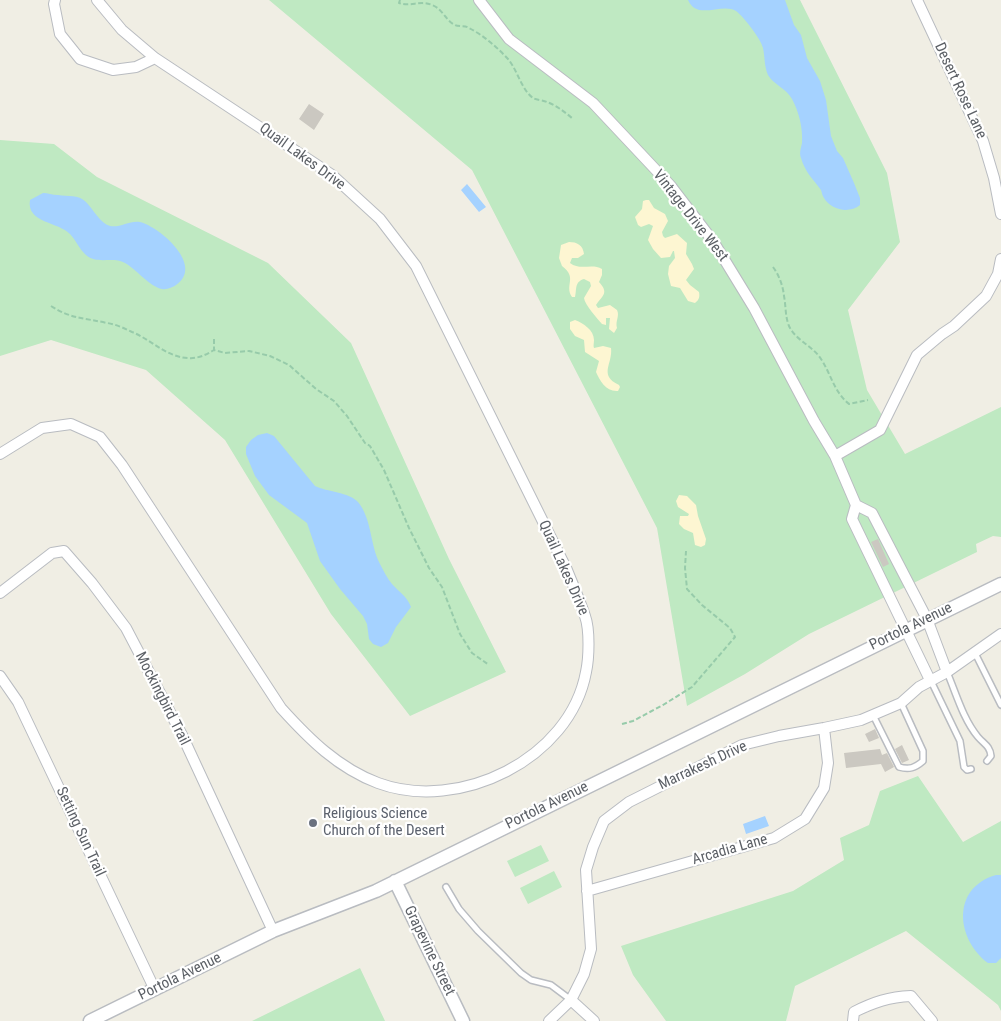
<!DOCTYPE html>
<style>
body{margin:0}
canvas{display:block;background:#f0eee4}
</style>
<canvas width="1001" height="1021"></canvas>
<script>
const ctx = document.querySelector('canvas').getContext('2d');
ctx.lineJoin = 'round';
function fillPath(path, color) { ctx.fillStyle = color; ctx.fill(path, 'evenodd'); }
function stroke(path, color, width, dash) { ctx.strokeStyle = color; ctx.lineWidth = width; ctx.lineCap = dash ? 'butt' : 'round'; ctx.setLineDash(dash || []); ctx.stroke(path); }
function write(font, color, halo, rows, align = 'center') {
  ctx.font = font + ' "Roboto Condensed",sans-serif'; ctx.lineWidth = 4.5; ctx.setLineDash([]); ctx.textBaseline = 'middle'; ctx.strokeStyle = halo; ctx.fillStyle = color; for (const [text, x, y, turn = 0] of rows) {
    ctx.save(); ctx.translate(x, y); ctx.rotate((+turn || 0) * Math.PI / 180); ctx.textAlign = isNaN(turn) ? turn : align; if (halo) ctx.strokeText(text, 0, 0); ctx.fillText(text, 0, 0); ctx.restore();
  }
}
fillPath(new Path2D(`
 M269,0H800L887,173L900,242L848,310L867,390L905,454L1001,407V537L993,536L976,544L977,552L809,634L745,674L687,706L657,528L472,170Z
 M0,140L54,144L97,177L268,263L351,343L449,559L506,672L410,716L331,614L225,440L146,370L51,340L0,356Z
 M918,776L963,842L1001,821V1011L998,1005L906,931L795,986L786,1021H666L633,975L621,946L793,891L844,860L840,838L869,825L880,791Z
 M541,845L549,861L515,877L507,861Z
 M554,871L562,887L528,904L520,888Z
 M360,968L385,1021H252Z`), '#bfe9c2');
fillPath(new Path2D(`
 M646,200H649L654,208L665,214L668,221L662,232L663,236L665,238L677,234L687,243L686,254L692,264L694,269L686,280L690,285L699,292C700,297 699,300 695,303L688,301L680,288L671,286L668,274L669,266L675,258L674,251H673L670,257L661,258L653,249L648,240L653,226L649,224L641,227L638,225L635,217L642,209L643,201Z
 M569,242C577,242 583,245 584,254L578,258H572L570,263C580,271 592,263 602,269V275L599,282C609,293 603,295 596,305L598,308L610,305L617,310C620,316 615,321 617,328L614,333L609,329L610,318H606V325L602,324C597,318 585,305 584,298L591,286L590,282L584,279C574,282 577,290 575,297H572C564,285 578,278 562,266L559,258L561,245Z
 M575,320C583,323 594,330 594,340C594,343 593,346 594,348L603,346L611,348C613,364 598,375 619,385L620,387L618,391C606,392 600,381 596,372L599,361L585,352L584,340L575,336L570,329V322Z
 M679,495L687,496L696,505L698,516L706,539L705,545L701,547L695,545L693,533L684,529L679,524L680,516H688L689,514L678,507L676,501Z`), '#fdf6d2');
fillPath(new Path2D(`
 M688,0H785L794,25L801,35L807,58L820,81L826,100L831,136L837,151L843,158L854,183L860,198V205C849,214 831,210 824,198C822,195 822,193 821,190C813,179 805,172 801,158C799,153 801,148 802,143C803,128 799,112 792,99C786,88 774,85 768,75C764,66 765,57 763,48C761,39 744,17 736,11C722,2 697,21 688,0Z
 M467,184L486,207L479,212L461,190Z
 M43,193C48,193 52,195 58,195C68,197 78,194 86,202C93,209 100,223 110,226C120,228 130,220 140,222C160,227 205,266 176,285C173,287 167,290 162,289C150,287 136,269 125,263C113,256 97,265 86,255C79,249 76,240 70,234C59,222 26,223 30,200Z
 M267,433L274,436L315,486C327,492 349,492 358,502C372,519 370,545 380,564C383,570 387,578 392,584C399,592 407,596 411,607L396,627L388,643L381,647L373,644L369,639L367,624L363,616L340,589L320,561L307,523L269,495L255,476L246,454V447L251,440L258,435Z
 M765,816L769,826L746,834L743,824Z
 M996,875H1001V958L996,963H988C956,939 951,888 996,875Z`), '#a5d2ff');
fillPath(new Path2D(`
 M309,104L324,114L314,130L299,119Z
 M878,539L889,564L883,567L871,542Z
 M875,729L879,738L869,742L865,734Z
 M902,745L909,760L902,763L895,749Z
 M880,749L882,755L887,753L894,767L885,772L881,764L846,768L844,753Z`), '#cbc8c1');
const service = new Path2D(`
 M975,653L1001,705
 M947,672C956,693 963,719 978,737C984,744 990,746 991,756L987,761
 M931,681L960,741L964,767L967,770L971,769
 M873,715L899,767C909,770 915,768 923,761V751L901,703
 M446,887L459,909L478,931L521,973L531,980L551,985L571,1000`);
const minor = new Path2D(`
 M55,0L54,4L60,34L80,59L113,70L136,67L155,58
 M479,0L509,39L593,103L670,185L713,241L754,308L814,421L835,456L856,505L852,519L930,680
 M917,0L983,141L994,178L1001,214
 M0,454L42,428L71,424L100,437L122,465L281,708C309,739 338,768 378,783C459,813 570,759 586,672C589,658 590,630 585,616C580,601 573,585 567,570L416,266L380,219L332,175L155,58L122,30L97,0
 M835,456L880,430L917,355L942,334L954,326L986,296L998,274L1001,259
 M856,505L872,513L927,619L947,672
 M0,593L52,553L64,551L92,583L126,628L182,735L273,931
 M0,676L18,702L155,990
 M587,891L774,838L805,819L824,788L828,763L824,728
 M571,1000L594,1021
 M549,1021L571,1000L584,974L591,949L586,870L593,847L604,821L629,802L742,745L779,736L824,728L861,720L901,703L919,687L947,672L1001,634
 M853,1021L854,1012C874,1002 889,997 911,996L932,1021`);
const tertiary = new Path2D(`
 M395,881L463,1021
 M90,1021L273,931L376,891L1001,584`);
stroke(service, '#b9bcc1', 8);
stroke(minor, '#b9bcc1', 12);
stroke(tertiary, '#b9bcc1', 15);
stroke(new Path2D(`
 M400,0L399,3C411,7 420,0 432,5C443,9 445,20 455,25C459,27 465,25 469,28C483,35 498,48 508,59C518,71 521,89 533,98C536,100 543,100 547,102C557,106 565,112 573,119
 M773,267C779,275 783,286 784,296C786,306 785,316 789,326C796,341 812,345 821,359C831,374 834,392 849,404L868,400
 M51,306C71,319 85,318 107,323C115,324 124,328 132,332C152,340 166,357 188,358C197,359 206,355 214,350
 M214,339V350L225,353L249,351L270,356L289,365L316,389L334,401L347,416L365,443L370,446L384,470L409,528L429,568L442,587L460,634L472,653L489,665
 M622,724L633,721L663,705L692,687L735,637L730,628L702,605L687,589L685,568L686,551`), '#97cbaa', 2, [5, 2.5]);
stroke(service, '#fff', 5);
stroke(minor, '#fff', 10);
stroke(tertiary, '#fff', 12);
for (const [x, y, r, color] of [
 [313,823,5,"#6b7280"]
]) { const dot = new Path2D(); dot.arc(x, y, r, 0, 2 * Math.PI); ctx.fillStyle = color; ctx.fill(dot); stroke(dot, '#fff', 2); }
write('15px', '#5c6066', '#fff', [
 ["Desert Rose Lane",960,91,65],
 ["Quail Lakes Drive",302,157,36],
 ["Vintage Drive West",690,216,52],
 ["Quail Lakes Drive",563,568,66],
 ["Portola Avenue",911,627,-26],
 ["Mockingbird Trail",162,699,63],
 ["Marrakesh Drive",703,766,-25],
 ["Portola Avenue",547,806,-26],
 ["Setting Sun Trail",80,832,65],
 ["Arcadia Lane",730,850,-16],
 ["Grapevine Street",429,951,64],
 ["Portola Avenue",180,977,-26]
]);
write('15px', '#5b616d', '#fff', [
 ["Religious Science",323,814],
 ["Church of the Desert",323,831]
], 'left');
</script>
